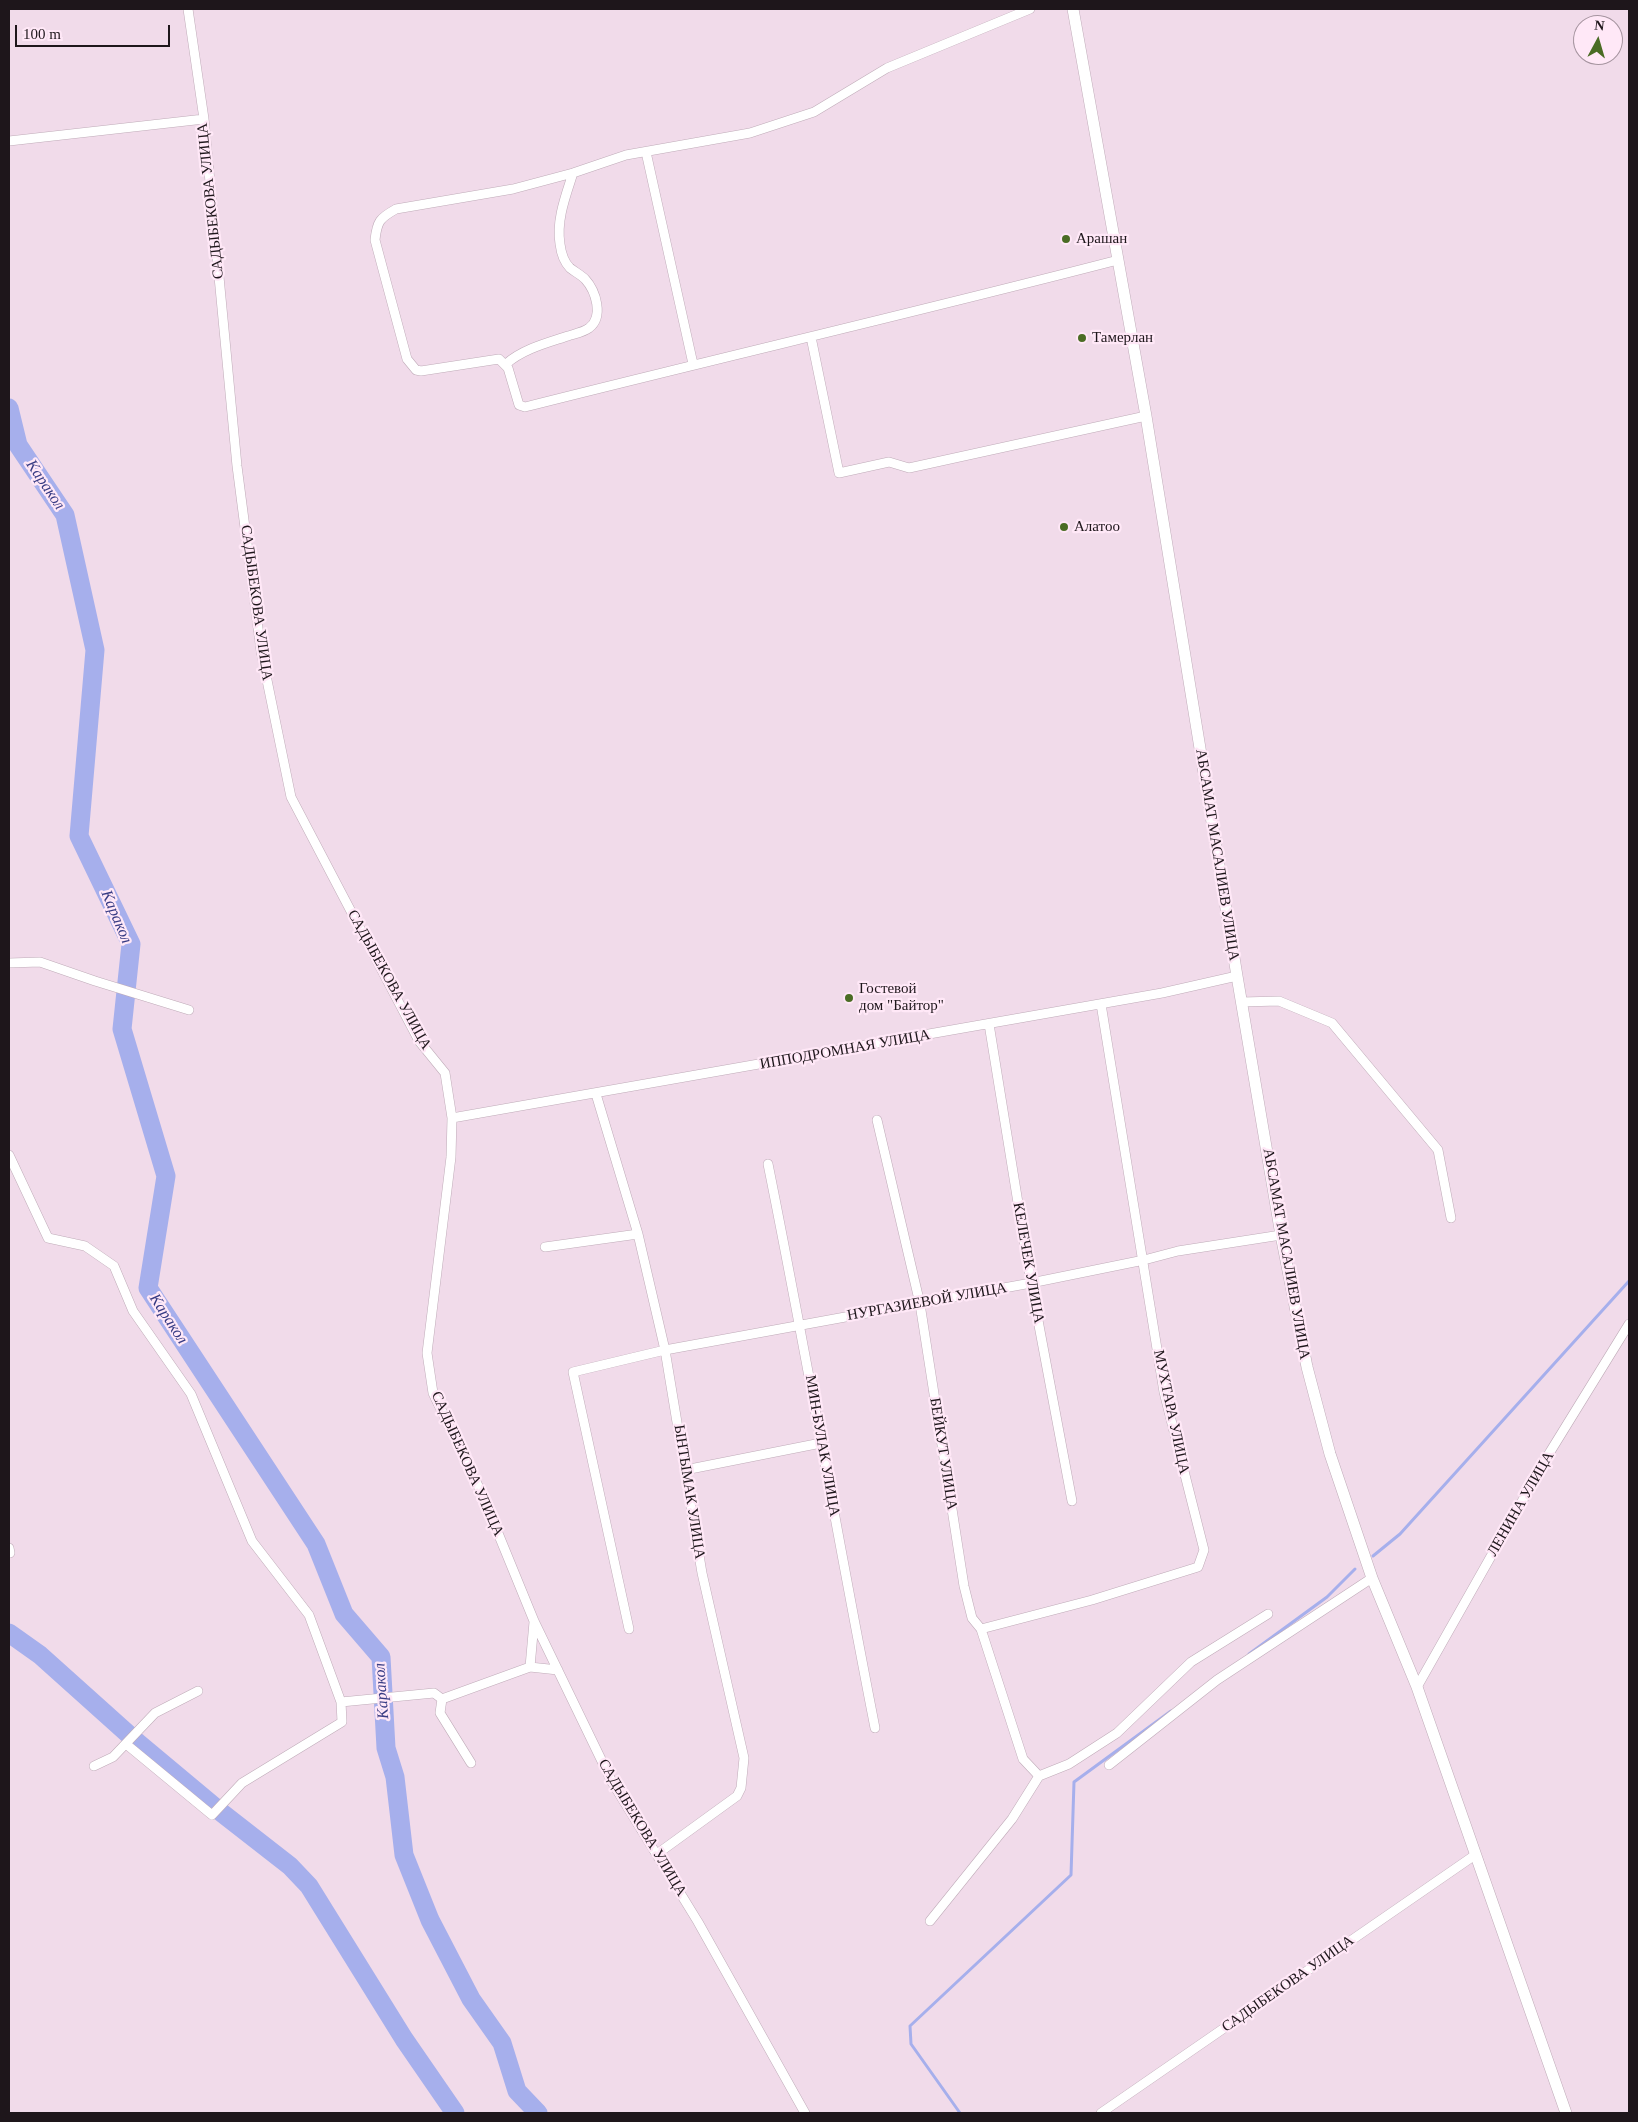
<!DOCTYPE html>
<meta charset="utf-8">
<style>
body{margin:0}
#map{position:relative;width:1638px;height:2122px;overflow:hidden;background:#f1dbea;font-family:Georgia,serif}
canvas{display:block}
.frame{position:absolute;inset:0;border:10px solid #1e161b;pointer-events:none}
.north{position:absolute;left:1573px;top:15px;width:50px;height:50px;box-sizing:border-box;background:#ffe8f7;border:1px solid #a5949f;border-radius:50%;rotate:6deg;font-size:14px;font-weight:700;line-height:20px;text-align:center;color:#1e161b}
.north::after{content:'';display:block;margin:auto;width:18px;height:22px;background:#4a6c24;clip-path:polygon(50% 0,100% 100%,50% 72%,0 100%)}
.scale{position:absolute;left:15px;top:25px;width:155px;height:22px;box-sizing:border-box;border:2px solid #1e161b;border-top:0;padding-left:6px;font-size:15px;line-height:18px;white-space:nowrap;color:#1e161b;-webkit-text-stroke:4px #ffe8f7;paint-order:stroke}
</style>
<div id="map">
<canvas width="1638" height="2122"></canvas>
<div class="frame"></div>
<div class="north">N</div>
<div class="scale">100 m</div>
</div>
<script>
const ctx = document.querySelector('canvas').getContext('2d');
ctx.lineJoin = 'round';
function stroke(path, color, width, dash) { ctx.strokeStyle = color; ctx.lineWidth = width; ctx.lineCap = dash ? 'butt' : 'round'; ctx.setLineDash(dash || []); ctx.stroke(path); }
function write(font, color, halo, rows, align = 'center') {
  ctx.font = font + ' Georgia,serif'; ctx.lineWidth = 4.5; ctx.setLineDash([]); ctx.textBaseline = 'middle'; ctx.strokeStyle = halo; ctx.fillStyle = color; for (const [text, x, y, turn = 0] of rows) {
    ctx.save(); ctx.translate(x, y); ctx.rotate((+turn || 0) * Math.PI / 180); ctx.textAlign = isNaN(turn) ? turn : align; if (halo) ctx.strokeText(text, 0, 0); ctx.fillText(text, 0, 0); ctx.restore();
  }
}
stroke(new Path2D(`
 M1373,1556L1400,1534L1629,1281
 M1249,1654L1327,1597L1355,1569
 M960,2113L911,2044L910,2026L1071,1875L1074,1782L1171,1711`), '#a6afec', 3);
stroke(new Path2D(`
 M9,408L18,445L65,515L95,650L79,836L131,944L122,1029L166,1176L148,1288L316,1544L344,1614L381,1657L386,1748L395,1777L404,1855L430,1920L471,1999L502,2043L517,2091L538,2113
 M9,1633L40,1655L137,1742L222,1813L290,1866L309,1886L404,2039L455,2113`), '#a6afec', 19);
const minor = new Path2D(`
 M188,9L204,119L237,466L261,651L291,797L419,1041L445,1073L452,1118L451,1157L427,1353L433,1393L482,1494L534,1621L612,1782L698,1922L805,2113
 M1030,9L887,68L814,112L750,133L626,155L573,173L513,189L396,209C380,218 377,221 375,240L407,359L416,370L421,371L499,359L508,368L519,405L525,407C723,357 921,311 1118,260
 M9,141L204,119
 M646,152L693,364
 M811,337L839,473L889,462L909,468L1146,416
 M506,364C523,349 547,343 568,336C574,334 584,332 589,328C604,317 596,291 585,279C581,275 575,272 570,268C564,262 561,252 560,244C556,220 566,195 573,173
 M9,963L40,962L95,981L189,1010
 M1242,1002L1279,1001L1332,1023L1438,1150L1451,1218
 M989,1024L1031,1283L1072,1501
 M596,1094L638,1234L665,1350L702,1573L744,1758L741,1788L737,1796L657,1854
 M452,1118L1162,993L1237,976
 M877,1120L920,1304L964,1586L972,1618L981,1629L1023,1759L1039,1776
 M9,1155L48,1238L85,1246L114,1266L133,1311L191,1394L252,1541L309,1615L341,1702L342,1722L242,1783L212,1815L126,1744
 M768,1164C806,1352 838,1540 875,1728
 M545,1247L638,1234
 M685,1470L821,1443
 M9,1548L10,1553
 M629,1629L573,1372L665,1350L1031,1283L1144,1260L1178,1251L1281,1235
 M981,1629L1092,1600L1198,1567L1204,1550L1164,1392L1101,1004
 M530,1667L558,1670
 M1417,1687L1550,1452L1629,1324
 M442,1699L440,1713L471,1763
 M341,1702L434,1693L442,1699L530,1667L534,1622
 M1109,1765L1217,1680L1372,1578
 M94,1766L113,1757L155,1713L198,1691
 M930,1921L1012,1819L1039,1776L1069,1764L1117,1733L1191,1662L1268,1614
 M1101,2113L1475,1855`);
const tertiary = new Path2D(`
 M1073,9L1146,416L1237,976L1281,1235L1307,1367L1330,1454L1372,1578L1417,1687L1566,2113`);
stroke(minor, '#bfabb8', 10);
stroke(tertiary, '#bfabb8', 12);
stroke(minor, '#fff', 9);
stroke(tertiary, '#fff', 11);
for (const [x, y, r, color] of [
 [1066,239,5,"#4a6c24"],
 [1082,338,5,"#4a6c24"],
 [1064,527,5,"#4a6c24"],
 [849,998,5,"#4a6c24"]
]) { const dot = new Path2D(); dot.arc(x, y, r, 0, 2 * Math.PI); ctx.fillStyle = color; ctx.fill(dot); stroke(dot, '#ffe8f7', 2); }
write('15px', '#1e161b', '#ffe8f7', [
 ["САДЫБЕКОВА УЛИЦА",211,201,-96],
 ["САДЫБЕКОВА УЛИЦА",256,603,82],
 ["АБСАМАТ МАСАЛИЕВ УЛИЦА",1217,855,81],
 ["САДЫБЕКОВА УЛИЦА",389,980,61],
 ["ИППОДРОМНАЯ УЛИЦА",845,1050,-10],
 ["АБСАМАТ МАСАЛИЕВ УЛИЦА",1286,1254,80],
 ["КЕЛЕЧЕК УЛИЦА",1028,1263,80],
 ["НУРГАЗИЕВОЙ УЛИЦА",927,1302,-10],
 ["МУХТАРА УЛИЦА",1171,1412,78],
 ["МИН-БУЛАК УЛИЦА",822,1446,80],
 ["БЕЙКУТ УЛИЦА",943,1454,81],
 ["САДЫБЕКОВА УЛИЦА",467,1464,66],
 ["ЫНТЫМАК УЛИЦА",689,1492,81],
 ["ЛЕНИНА УЛИЦА",1521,1504,-60],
 ["САДЫБЕКОВА УЛИЦА",642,1828,59],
 ["САДЫБЕКОВА УЛИЦА",1288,1984,-35]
]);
write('15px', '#1e161b', '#ffe8f7', [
 ["Арашан",1076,239],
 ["Тамерлан",1092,338],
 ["Алатоо",1074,527],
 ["Гостевой",859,989],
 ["дом \"Байтор\"",859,1006]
], 'left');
write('italic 16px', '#383c84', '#ffe8f7', [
 ["Каракол",45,485,56],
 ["Каракол",116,917,67],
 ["Каракол",168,1319,57],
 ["Каракол",382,1691,-94]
]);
</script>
